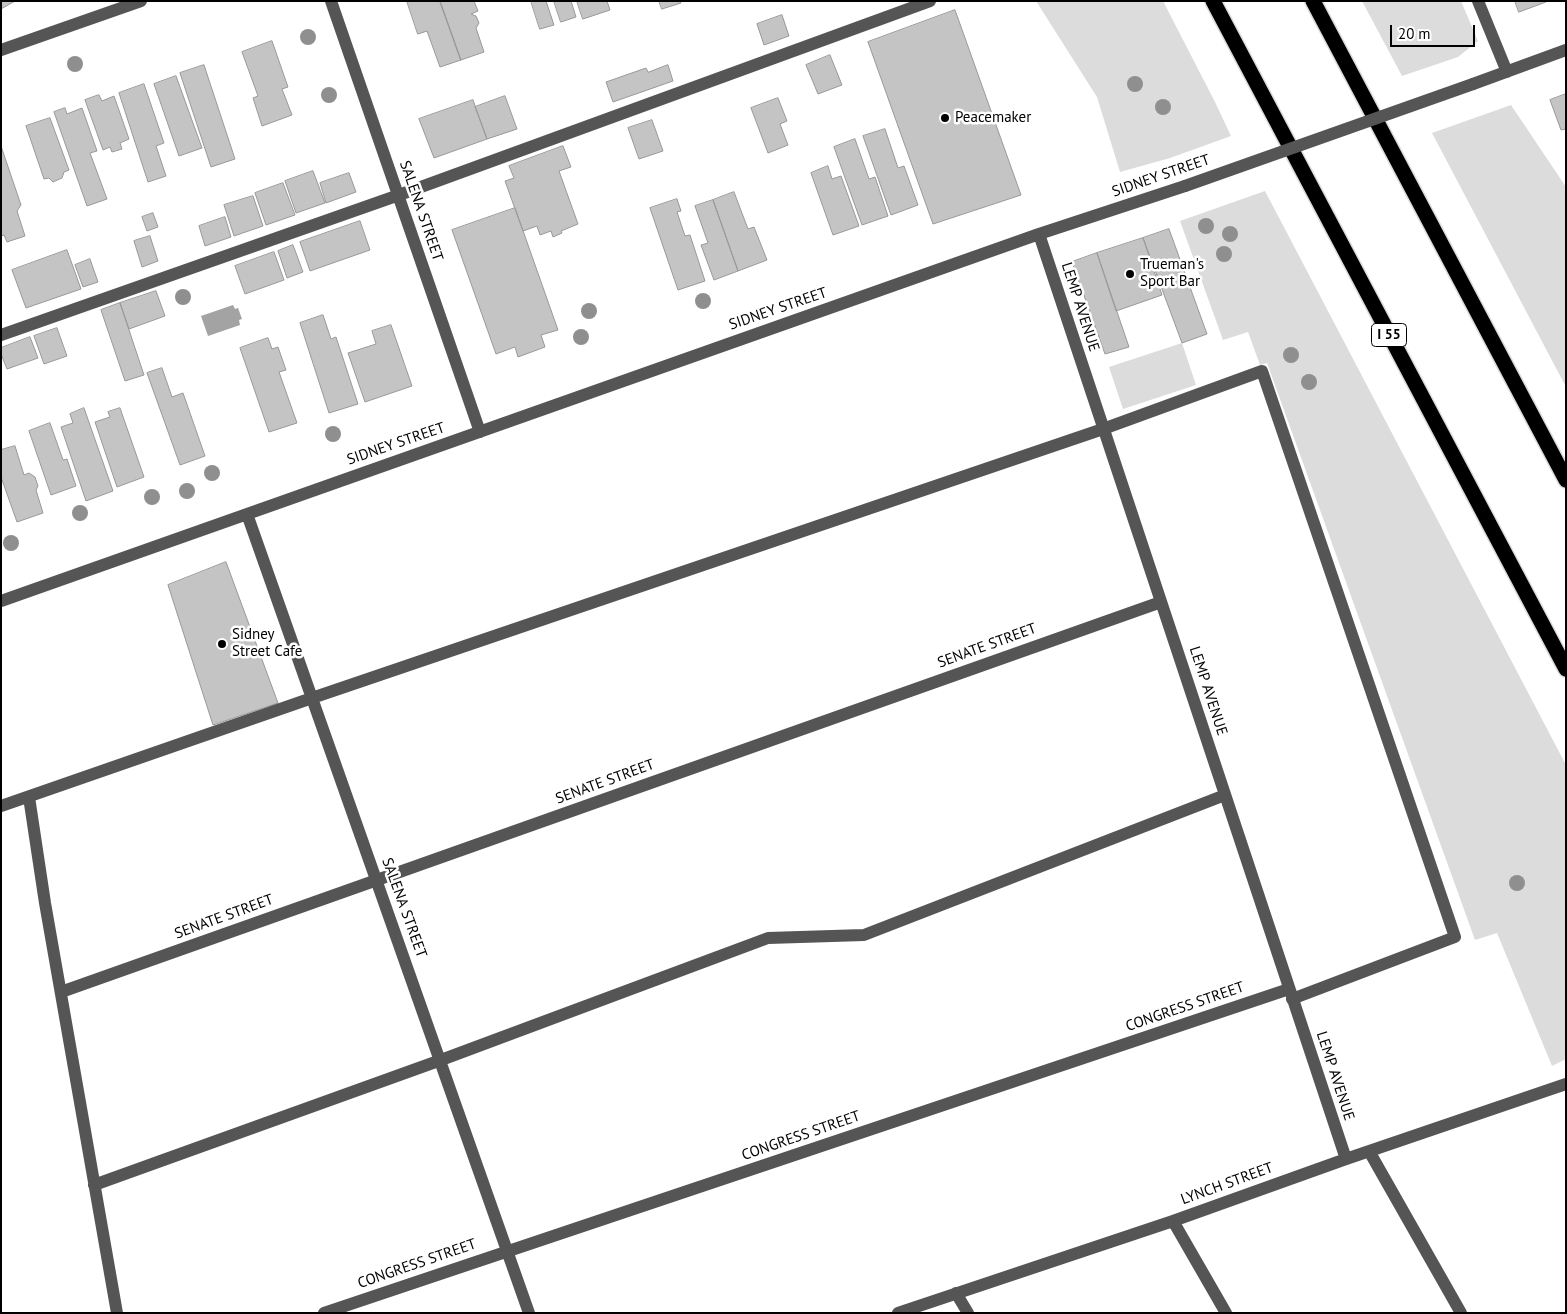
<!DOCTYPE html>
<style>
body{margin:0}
#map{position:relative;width:1567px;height:1314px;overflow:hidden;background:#fff;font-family:"PT Sans",sans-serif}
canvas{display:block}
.frame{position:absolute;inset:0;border:2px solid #000;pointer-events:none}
.scale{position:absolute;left:1390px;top:25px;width:85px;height:22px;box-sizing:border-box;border:2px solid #000;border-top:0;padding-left:6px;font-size:15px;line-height:18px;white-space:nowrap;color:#000;-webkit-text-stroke:4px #fff;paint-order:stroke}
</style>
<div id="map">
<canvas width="1567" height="1314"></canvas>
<div class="frame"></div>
<div class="scale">20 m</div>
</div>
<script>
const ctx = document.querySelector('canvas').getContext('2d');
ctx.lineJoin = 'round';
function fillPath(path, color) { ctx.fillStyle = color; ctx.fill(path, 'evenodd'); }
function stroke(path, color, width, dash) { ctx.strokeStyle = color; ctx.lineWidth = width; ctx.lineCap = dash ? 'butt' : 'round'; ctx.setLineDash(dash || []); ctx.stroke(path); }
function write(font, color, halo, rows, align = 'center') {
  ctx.font = font + ' "PT Sans",sans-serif'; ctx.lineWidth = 5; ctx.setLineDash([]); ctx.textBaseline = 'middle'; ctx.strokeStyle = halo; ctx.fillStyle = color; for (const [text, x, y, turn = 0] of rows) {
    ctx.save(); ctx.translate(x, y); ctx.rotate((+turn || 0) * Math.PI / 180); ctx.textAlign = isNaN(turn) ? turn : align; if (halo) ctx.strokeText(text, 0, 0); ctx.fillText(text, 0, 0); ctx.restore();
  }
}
fillPath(new Path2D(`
 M1036,1H1163L1215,102L1231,136L1170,158L1120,172L1097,97Z
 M1362,1H1461L1478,41L1458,57L1402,76Z
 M1511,105L1566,187V387L1432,133Z
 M1265,191L1566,765V1059L1552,1066L1497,933L1475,940L1267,363L1260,365L1248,332L1223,340L1180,221Z
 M1182,343L1196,385L1123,409L1109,367Z`), '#dcdcdc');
fillPath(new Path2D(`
 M233,305L235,309L238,308L242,319L239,320L240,325L208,336L201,316Z`), '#a3a3a3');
const building = new Path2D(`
 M1,1H15L1,9Z
 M407,1H440L461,60L440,67L427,31L418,34Z
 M440,1H474L478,11L471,14L476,16L479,23L476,28L484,52L461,60Z
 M531,1H546L554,25L540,29Z
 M554,1H571L576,17L561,22Z
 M577,1H607L610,10L583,19Z
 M659,1H680L681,3L662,9Z
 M1515,1H1545L1546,2L1519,12Z
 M955,10L1021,195L933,224L868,42Z
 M782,15L789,36L764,45L757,24Z
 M272,41L288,87L282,89L292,115L262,126L253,98L258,96L242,52Z
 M830,55L842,85L818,94L806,65Z
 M204,65L235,159L211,167L180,73Z
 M668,65L673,81L613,102L606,82L646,68L648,72Z
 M176,76L202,148L179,156L154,84Z
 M144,84L164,143L156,146L166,176L148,182L119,93Z
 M1566,94V129L1561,130L1550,100Z
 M99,95L102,101L114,96L129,139L120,143L122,149L112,152L110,147L103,150L85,100Z
 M505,96L517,129L487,139L475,107Z
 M778,98L787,121L780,124L788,145L768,153L751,108Z
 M473,100L487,139L434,158L419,119Z
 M65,108L67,114L82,108L97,151L90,153L107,199L87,206L54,112Z
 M50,118L69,170L64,172L62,178L53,182L49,178L44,179L26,126Z
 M652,120L663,151L639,159L628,128Z
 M885,129L898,168L904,166L918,205L891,215L863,136Z
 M855,139L869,179L875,177L888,216L862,225L834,147Z
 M1,146L21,205L17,211L25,236L7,242L4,235L1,236Z
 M563,146L571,167L559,171L578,224L561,231L562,233L553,237L551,231L540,235L537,226L523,231L505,181L514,178L509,166Z
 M828,166L832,179L841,176L859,226L833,235L811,173Z
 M313,171L325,203L296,213L285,181Z
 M349,173L356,192L326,203L320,183Z
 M283,183L295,215L266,225L255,193Z
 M734,192L748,229L754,227L767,260L738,271L713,200Z
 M253,196L263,226L234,236L224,205Z
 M677,199L681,211L677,212L685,236L690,235L705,281L678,290L650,208Z
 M713,200L738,271L714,280L701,245L708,243L695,206Z
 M515,208L558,330L541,335L545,347L518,357L515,347L496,354L452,230Z
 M153,213L158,227L147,231L142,217Z
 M225,217L231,237L205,246L199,226Z
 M360,221L370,250L310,271L300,242Z
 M1169,229L1207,334L1182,343L1143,238Z
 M150,236L158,261L142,267L134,241Z
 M1143,238L1162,295L1116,311L1097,253Z
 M293,245L303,272L287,278L278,251Z
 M67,250L81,289L26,308L12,270Z
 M274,252L284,280L245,294L235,266Z
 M1097,253L1129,347L1105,354L1072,262Z
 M90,259L98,282L83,287L75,265Z
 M156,291L165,316L129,329L120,303Z
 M120,303L144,375L125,381L101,310Z
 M323,315L331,339L336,337L358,404L329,413L300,323Z
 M391,325L412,386L365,402L348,353L376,344L372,331Z
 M57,328L67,356L44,364L34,336Z
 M30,337L38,358L7,369L1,354V348Z
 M268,338L272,349L278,347L286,370L279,372L297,423L269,432L240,348Z
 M162,368L172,397L183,393L205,456L180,465L147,373Z
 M84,408L113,491L86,501L61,427L73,423L70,414Z
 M120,408L144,477L117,487L95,422L110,417L108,412Z
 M50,423L63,460L67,459L76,486L51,495L29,431Z
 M15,446L24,475L29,473L35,477L38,486L36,490L43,513L17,522L1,477V450Z
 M226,562L278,703L213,725L168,585Z`);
fillPath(building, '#c4c4c4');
stroke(building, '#999', 1);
const highway = new Path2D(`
 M1213,1L1566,669
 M1313,1L1566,480`);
stroke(highway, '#dbdbdb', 18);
stroke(new Path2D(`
 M331,1L480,432
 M1478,1L1507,72
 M1,50L141,1
 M1473,84L1566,50
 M1039,234L1346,1159
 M1,335L399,195L930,1
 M247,514L529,1313
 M1,601L1039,234L1185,186
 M29,797L45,903L117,1313
 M1,806L312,698L1103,429L1262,371L1455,937L1292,999
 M61,992L1161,602
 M1369,1151L1461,1313
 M94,1185L441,1060L768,938L864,935L1225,795
 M1173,1221L1226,1313
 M956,1293L968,1313
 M324,1313L1289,989
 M898,1313L1173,1221L1346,1159L1566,1084`), '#555', 12);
stroke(highway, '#000', 15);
stroke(new Path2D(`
 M1185,186L1473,84`), '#555', 12);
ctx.fillStyle = '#8f8f8f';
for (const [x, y] of [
 [308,37],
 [75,64],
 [1135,84],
 [329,95],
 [1163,107],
 [1206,226],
 [1230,234],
 [1224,254],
 [183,297],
 [703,301],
 [589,311],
 [581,337],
 [1291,355],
 [1309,382],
 [333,434],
 [212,473],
 [187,491],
 [152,497],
 [80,513],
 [11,543],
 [1517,883]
]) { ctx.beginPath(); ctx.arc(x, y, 8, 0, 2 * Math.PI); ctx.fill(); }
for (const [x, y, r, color] of [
 [945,118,5,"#000"],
 [1130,274,5,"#000"],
 [222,644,5,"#000"]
]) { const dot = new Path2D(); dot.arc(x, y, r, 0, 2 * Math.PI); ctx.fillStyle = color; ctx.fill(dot); stroke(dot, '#fff', 2); }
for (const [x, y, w] of [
 [1389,335,35]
]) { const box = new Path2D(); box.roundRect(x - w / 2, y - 11.5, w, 23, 4); ctx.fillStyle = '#fff'; ctx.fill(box); stroke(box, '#000', 1); }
write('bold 14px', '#000', null, [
 ["I 55",1389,335]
]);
write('15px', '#000', '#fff', [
 ["Peacemaker",955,118],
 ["Trueman's",1140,265],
 ["Sport Bar",1140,282],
 ["Sidney",232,635],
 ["Street Cafe",232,652]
], 'left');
write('15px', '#000', '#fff', [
 ["SIDNEY STREET",1161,176,-19],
 ["SALENA STREET",421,211,71],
 ["LEMP AVENUE",1080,307,72],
 ["SIDNEY STREET",778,309,-19],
 ["SIDNEY STREET",396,444,-19],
 ["SENATE STREET",987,646,-20],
 ["LEMP AVENUE",1208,691,72],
 ["SENATE STREET",605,782,-20],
 ["SALENA STREET",404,908,70],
 ["SENATE STREET",224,917,-20],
 ["CONGRESS STREET",1185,1007,-19],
 ["LEMP AVENUE",1335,1076,72],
 ["CONGRESS STREET",801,1136,-19],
 ["LYNCH STREET",1227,1184,-20],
 ["CONGRESS STREET",417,1264,-19]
]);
</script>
